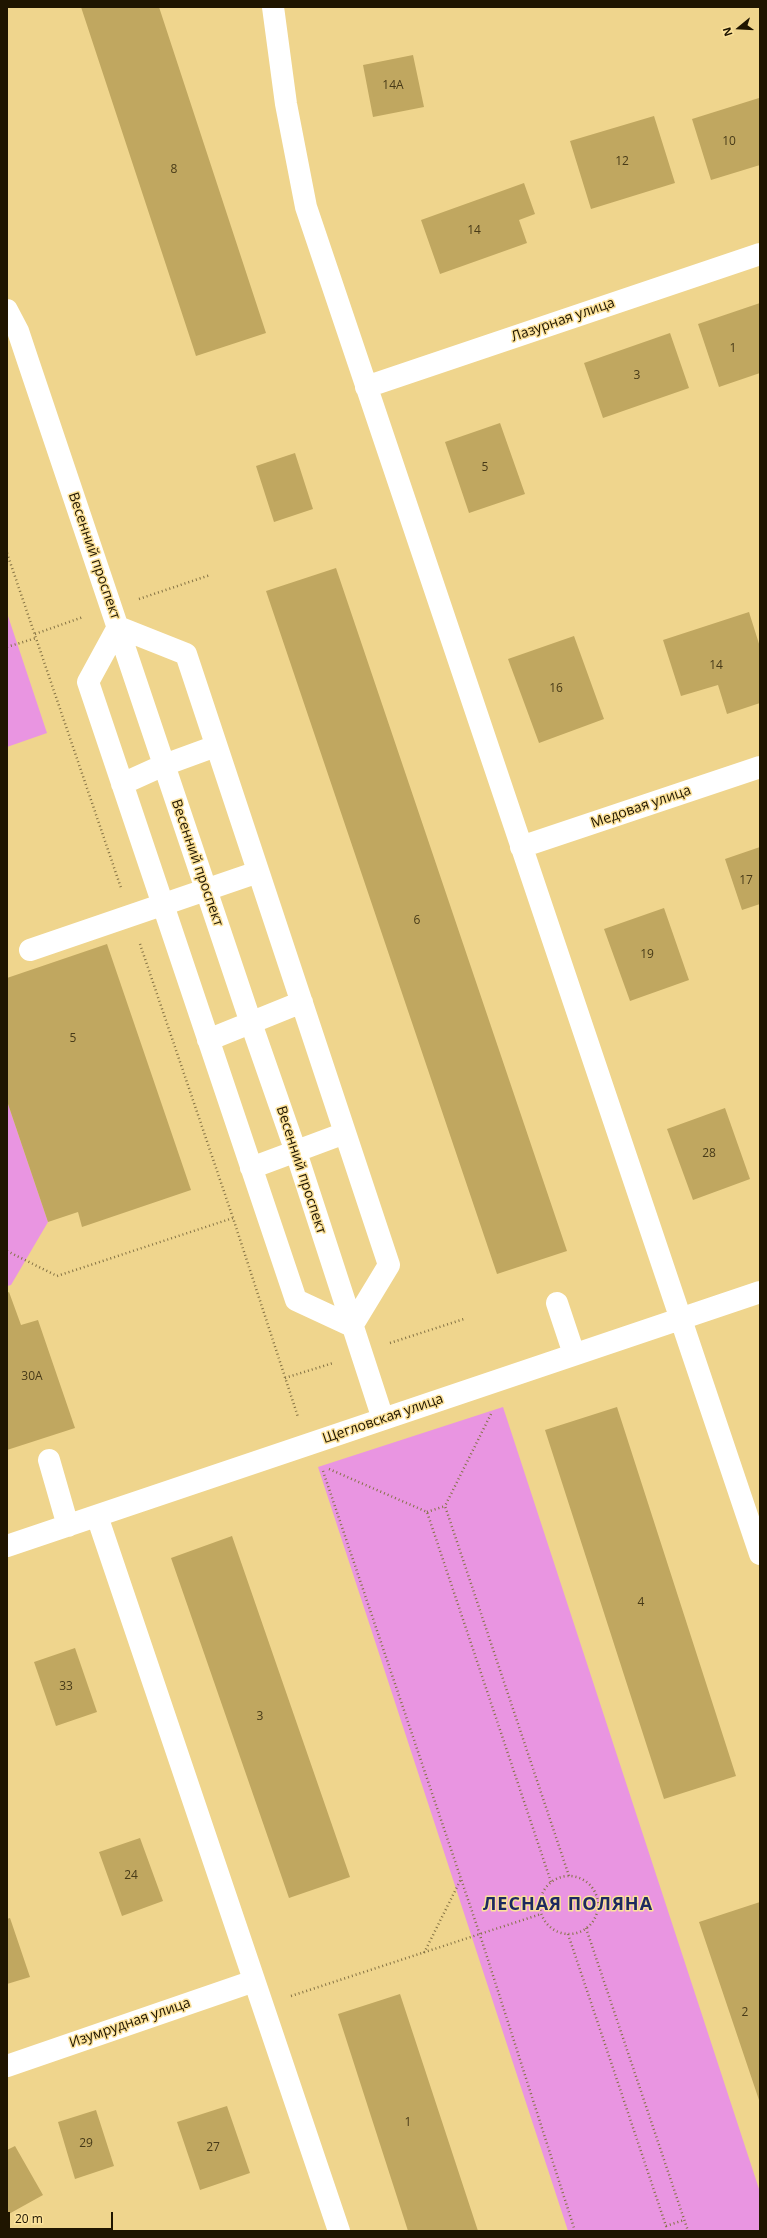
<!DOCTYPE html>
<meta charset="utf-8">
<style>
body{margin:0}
#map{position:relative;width:767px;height:2238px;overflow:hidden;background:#efd58d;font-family:"Open Sans",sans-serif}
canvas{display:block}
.frame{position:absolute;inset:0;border:8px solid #1f1500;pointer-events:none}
.north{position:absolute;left:719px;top:8px;width:40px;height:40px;-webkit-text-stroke:3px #fce29a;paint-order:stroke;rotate:252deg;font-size:11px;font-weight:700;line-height:16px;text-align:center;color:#1f1500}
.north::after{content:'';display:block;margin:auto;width:14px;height:18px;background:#1f1500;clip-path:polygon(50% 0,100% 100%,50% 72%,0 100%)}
.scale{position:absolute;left:8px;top:2212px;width:105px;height:18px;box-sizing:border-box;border:2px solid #1f1500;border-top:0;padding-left:5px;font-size:12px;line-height:14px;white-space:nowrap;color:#1f1500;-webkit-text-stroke:3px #fce29a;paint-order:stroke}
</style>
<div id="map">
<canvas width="767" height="2238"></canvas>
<div class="frame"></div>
<div class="north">N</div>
<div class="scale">20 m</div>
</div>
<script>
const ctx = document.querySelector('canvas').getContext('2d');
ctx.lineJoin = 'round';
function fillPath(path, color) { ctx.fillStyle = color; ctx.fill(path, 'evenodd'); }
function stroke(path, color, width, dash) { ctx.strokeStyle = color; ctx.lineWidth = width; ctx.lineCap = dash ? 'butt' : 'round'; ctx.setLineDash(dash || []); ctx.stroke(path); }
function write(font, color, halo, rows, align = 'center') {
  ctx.font = font + ' "Open Sans",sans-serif'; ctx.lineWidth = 3; ctx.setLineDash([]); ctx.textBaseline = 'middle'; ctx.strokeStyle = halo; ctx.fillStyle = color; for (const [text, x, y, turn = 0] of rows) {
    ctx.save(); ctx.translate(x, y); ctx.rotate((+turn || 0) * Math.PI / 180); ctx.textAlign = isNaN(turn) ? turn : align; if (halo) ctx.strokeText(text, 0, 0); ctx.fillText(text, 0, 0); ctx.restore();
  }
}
fillPath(new Path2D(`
 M7,613L47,733L7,747Z
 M7,1101L48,1222L11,1285L7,1286Z
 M503,1407L760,2192V2231H568L318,1467Z`), '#e995e1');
fillPath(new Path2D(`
 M81,7H159L266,333L196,356Z
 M413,55L424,107L373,117L363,65Z
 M759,98L760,165L711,180L692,119Z
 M654,116L675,183L591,209L570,141Z
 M524,183L535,214L519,220L527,243L440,274L421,220Z
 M760,303V373L719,387L698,324Z
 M670,333L689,388L603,418L584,363Z
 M500,423L525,494L469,513L445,442Z
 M295,453L313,509L274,522L256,466Z
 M336,568L567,1251L497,1274L266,591Z
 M749,612L760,647V703L727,714L718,685L681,696L663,640Z
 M574,636L604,719L539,743L508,659Z
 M760,847V904L742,910L725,859Z
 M664,908L689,980L630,1001L604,929Z
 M107,944L191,1190L82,1227L78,1212L48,1222L7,1101V978Z
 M725,1108L750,1179L693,1200L667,1129Z
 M9,1292L21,1325L38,1320L75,1428L7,1450V1293Z
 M617,1407L736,1776L664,1799L545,1430Z
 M232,1536L350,1877L289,1898L171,1558Z
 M75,1648L97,1712L56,1726L34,1662Z
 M140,1838L163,1901L122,1916L99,1852Z
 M760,1902V2103L699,1922Z
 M10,1918L30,1977L7,1984V1919Z
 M400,1994L478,2231H408L338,2014Z
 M227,2106L250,2173L200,2190L177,2122Z
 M96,2110L114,2166L75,2179L58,2122Z
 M15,2146L43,2195L7,2215V2150Z`), '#c0a760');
stroke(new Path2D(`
 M7,553L121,888
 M139,599L210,575
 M35,634L83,617
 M7,647L36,638
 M140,944L233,1218
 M7,1251L57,1276L233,1218L298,1417
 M390,1343L464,1319
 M285,1378L333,1363
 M491,1414L445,1506L569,1876
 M329,1469L427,1512L551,1882
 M323,1471L480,1935L575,2231
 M427,1512L445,1506
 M540 1905a29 29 0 1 1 58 0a29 29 0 1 1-58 0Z
 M586,1928L688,2231
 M568,1934L666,2226L684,2220
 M424,1953L461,1879
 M291,1996L541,1914`), '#847244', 2.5, [1, 3]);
stroke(new Path2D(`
 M273,7L286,104L306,207L760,1554
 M7,310L18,331L28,361L251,1023L296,1152L383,1419
 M366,387L760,254
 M118,627L186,654L389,1265L352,1326L296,1300L88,682Z
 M122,784L164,765L216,746
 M521,847L760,767
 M30,950L258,872
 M208,1040L302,1002
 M251,1168L345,1133
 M557,1303L574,1354
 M49,1460L68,1526
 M97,1516L339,2231
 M7,1546L760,1292
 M7,2066L254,1981`), '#fff', 22);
write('12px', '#473a18', null, [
 ["14А",393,86],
 ["10",729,142],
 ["12",622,162],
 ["8",174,170],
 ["14",474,231],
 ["1",733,349],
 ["3",637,376],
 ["5",485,468],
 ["14",716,666],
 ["16",556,689],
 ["17",746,881],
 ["6",417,921],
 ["19",647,955],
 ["5",73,1039],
 ["28",709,1154],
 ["30А",32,1377],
 ["4",641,1603],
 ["33",66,1687],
 ["3",260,1717],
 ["24",131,1876],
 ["2",745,2013],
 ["1",408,2123],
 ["29",86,2144],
 ["27",213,2148]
]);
write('14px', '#1f1500', '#fce29a', [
 ["Лазурная улица",563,320,-19],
 ["Весенний проспект",94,556,71],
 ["Медовая улица",641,807,-19],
 ["Весенний проспект",197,863,71],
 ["Весенний проспект",301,1170,72],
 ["Щегловская улица",383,1419,-19],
 ["Изумрудная улица",130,2023,-19]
]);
ctx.letterSpacing = '1px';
write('bold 18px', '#1d2960', '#fce29a', [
 ["ЛЕСНАЯ ПОЛЯНА",568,1905]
]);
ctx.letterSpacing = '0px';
</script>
